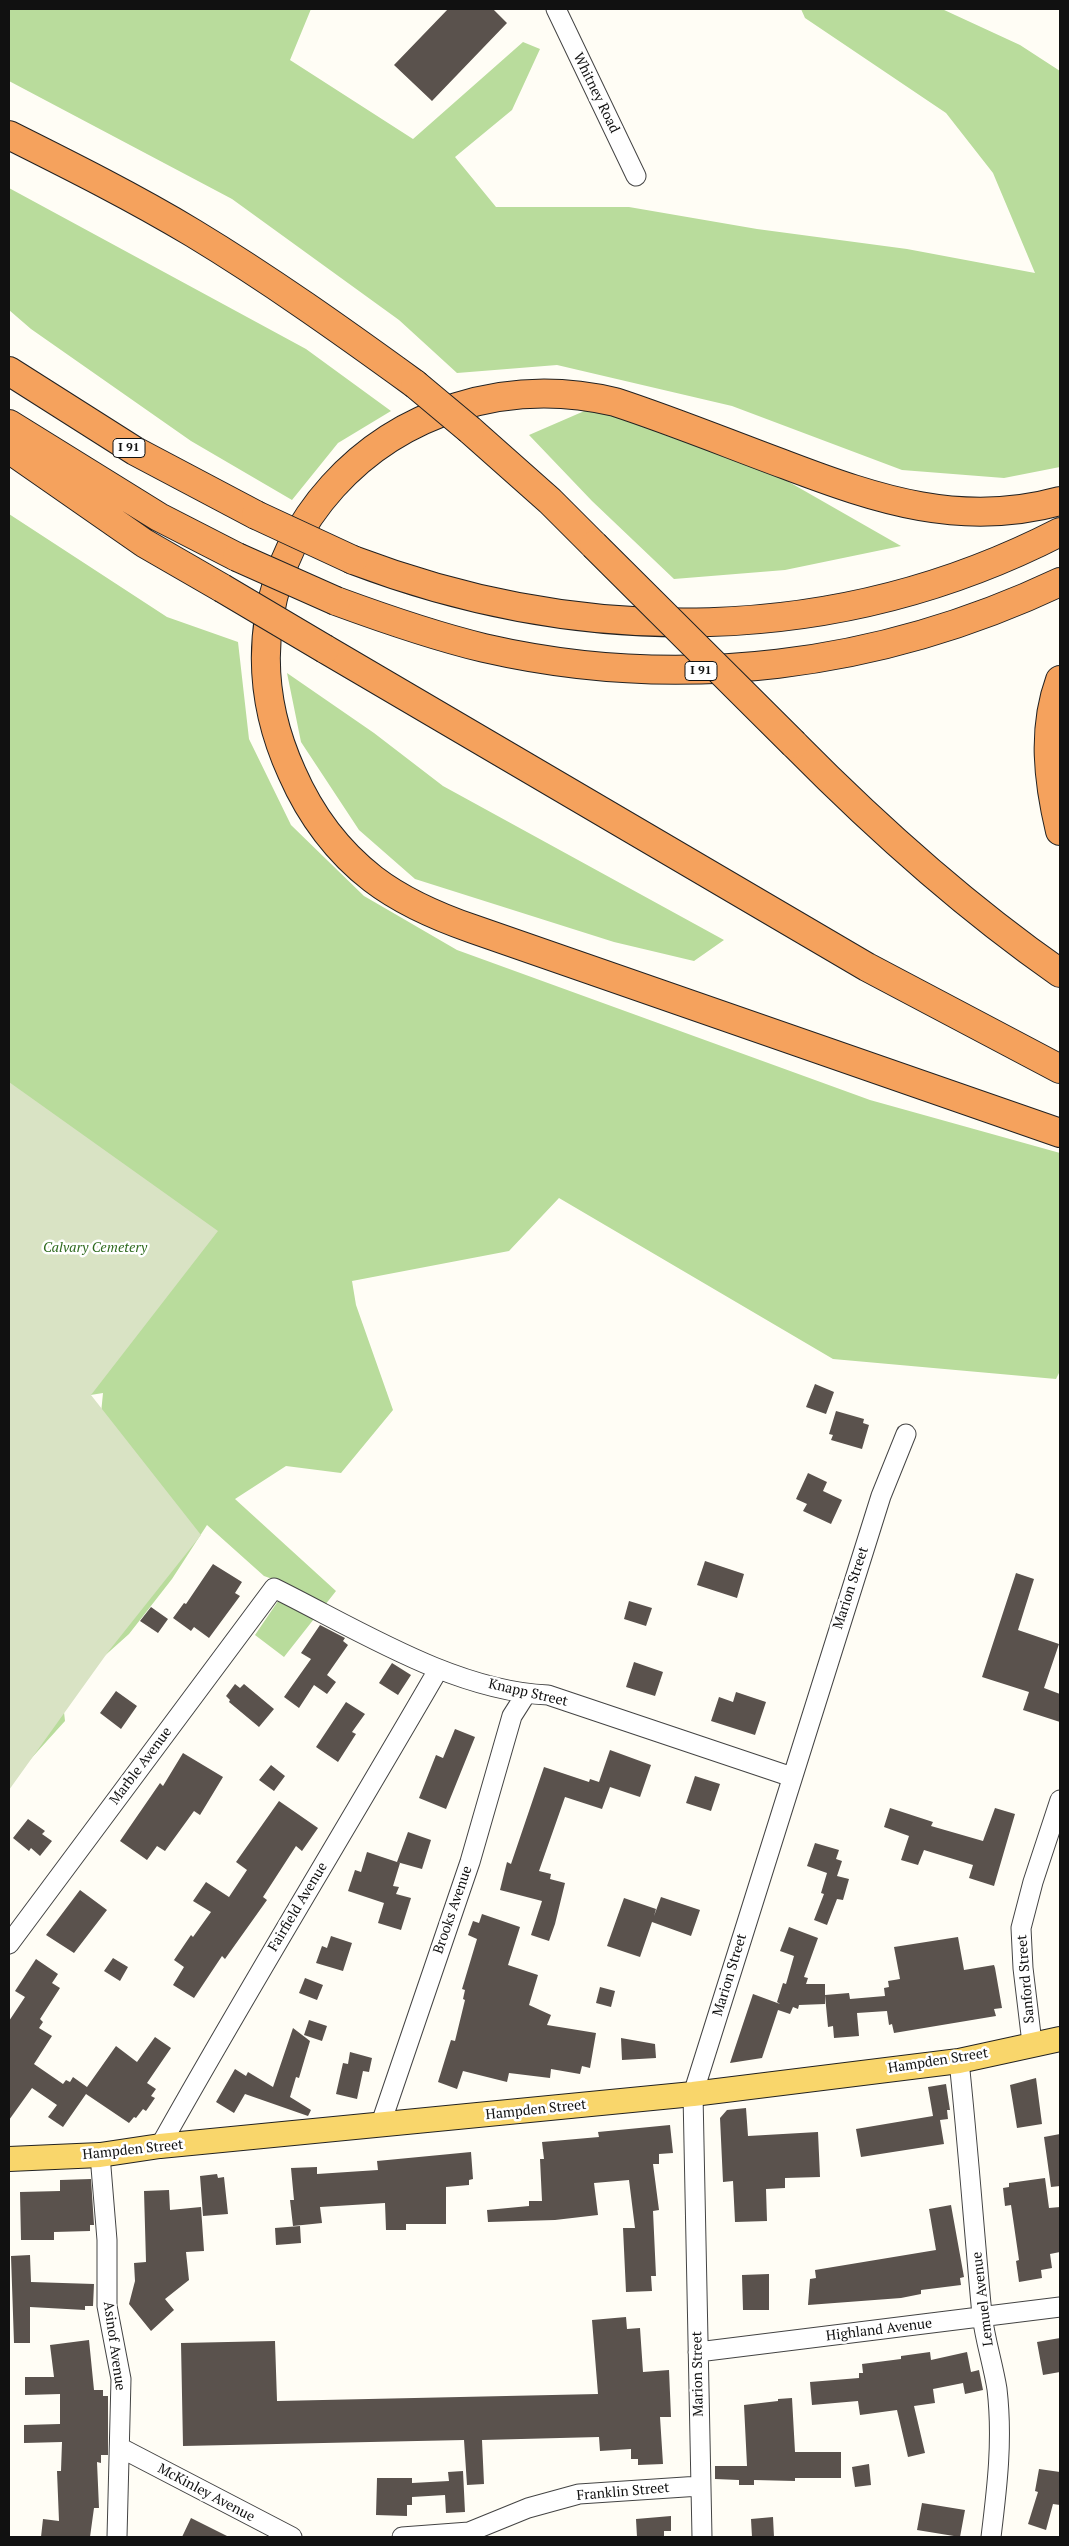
<!DOCTYPE html>
<style>
body{margin:0}
#map{position:relative;width:1069px;height:2546px;overflow:hidden;background:#fffdf5;font-family:"PT Serif",serif}
canvas{display:block}
.frame{position:absolute;inset:0;border:10px solid #111;pointer-events:none}
</style>
<div id="map">
<canvas width="1069" height="2546"></canvas>
<div class="frame"></div>
</div>
<script>
const ctx = document.querySelector('canvas').getContext('2d');
ctx.lineJoin = 'round';
function fillPath(path, color) { ctx.fillStyle = color; ctx.fill(path, 'evenodd'); }
function stroke(path, color, width, dash) { ctx.strokeStyle = color; ctx.lineWidth = width; ctx.lineCap = dash ? 'butt' : 'round'; ctx.setLineDash(dash || []); ctx.stroke(path); }
function write(font, color, halo, rows, align = 'center') {
  ctx.font = font + ' "PT Serif",serif'; ctx.lineWidth = 5; ctx.setLineDash([]); ctx.textBaseline = 'middle'; ctx.strokeStyle = halo; ctx.fillStyle = color; for (const [text, x, y, turn = 0] of rows) {
    ctx.save(); ctx.translate(x, y); ctx.rotate((+turn || 0) * Math.PI / 180); ctx.textAlign = isNaN(turn) ? turn : align; if (halo) ctx.strokeText(text, 0, 0); ctx.fillText(text, 0, 0); ctx.restore();
  }
}
fillPath(new Path2D(`
 M9,9H311L290,60L413,139L523,42L540,49L512,110L455,157L496,207H629L757,229L907,249L1035,273L993,173L946,113L805,18L801,9H942L1020,45L1060,71V467L1004,478L902,470L732,406L557,365L457,373L399,320L232,199L9,81Z
 M9,188L306,349L391,411L338,443L292,500L191,441L31,329L9,310Z
 M589,409L673,434L782,478L901,546L785,570L674,579L592,501L529,435Z
 M9,514L167,617L238,642L249,739L291,825L364,896L457,950L870,1100L1060,1153V1371L1056,1379L833,1359L559,1198L509,1251L352,1281L356,1305L393,1410L341,1473L286,1466L235,1499L336,1591L284,1657L255,1635L289,1585L264,1576L207,1525L172,1579L129,1634L62,1694L65,1721L9,1783L99,1434L103,1393L47,1402L9,1325Z
 M287,673L374,733L443,786L724,940L694,961L614,942L415,879L359,830L301,742Z`), '#b9dc9c');
fillPath(new Path2D(`
 M9,1082L218,1231L91,1395L201,1535L108,1652L9,1790Z`), '#d9e3c4');
fillPath(new Path2D(`
 M448,9H493L507,23L432,101L394,65Z
 M815,1384L834,1392L826,1414L806,1407Z
 M836,1411L864,1419L863,1423L869,1425L862,1449L831,1440L833,1435L829,1434Z
 M808,1473L827,1482L823,1491L842,1500L831,1524L803,1511L807,1504L796,1499Z
 M705,1561L744,1574L737,1598L697,1585Z
 M213,1564L242,1582L235,1593L240,1596L209,1638L194,1627L191,1631L173,1618L184,1603L186,1604Z
 M1016,1573L1034,1579L1018,1630L1059,1644L1044,1688L1060,1694V1722L1023,1710L1029,1692L982,1677Z
 M629,1601L652,1608L646,1626L624,1619Z
 M151,1607L168,1619L158,1633L140,1621Z
 M320,1625L345,1638L343,1641L348,1645L327,1675L336,1682L327,1694L314,1685L299,1708L284,1697L311,1659L301,1653Z
 M634,1662L663,1672L655,1696L626,1687Z
 M392,1663L411,1675L398,1695L379,1683Z
 M235,1684L240,1688L244,1684L274,1709L259,1727L229,1702L230,1700L226,1696Z
 M116,1691L137,1706L121,1729L100,1713Z
 M736,1692L766,1702L755,1735L711,1721L719,1697L733,1702Z
 M346,1702L365,1714L352,1732L356,1734L338,1762L316,1747Z
 M455,1729L475,1737L446,1809L419,1798L436,1755L443,1758Z
 M610,1750L651,1765L640,1797L610,1787L602,1809L565,1797L539,1871L551,1874L550,1879L565,1883L555,1924L549,1941L531,1935L542,1901L500,1890L507,1862L511,1864L544,1767L589,1782L590,1779L599,1782Z
 M183,1753L223,1777L200,1815L194,1811L165,1851L157,1846L147,1860L120,1841L160,1783L163,1786Z
 M271,1765L285,1776L274,1791L259,1780Z
 M695,1776L720,1784L711,1811L686,1803Z
 M279,1801L318,1828L302,1851L296,1846L263,1897L267,1900L225,1959L222,1956L194,1998L173,1985L184,1967L174,1960L191,1935L193,1937L211,1912L193,1901L206,1882L229,1897L247,1870L236,1862Z
 M890,1808L933,1822L931,1826L983,1841L995,1808L1015,1814L994,1886L969,1878L973,1865L924,1850L918,1865L901,1860L909,1836L884,1827Z
 M28,1819L45,1831L42,1834L52,1841L40,1856L31,1848L29,1851L13,1838Z
 M408,1832L431,1840L422,1869L397,1862Z
 M815,1843L839,1850L836,1859L842,1861L837,1876L849,1879L843,1900L837,1899L827,1925L814,1920L824,1894L821,1893L827,1873L807,1866Z
 M367,1852L400,1863L393,1886L399,1887L396,1894L411,1898L401,1930L378,1923L384,1903L348,1891L355,1870L361,1872Z
 M80,1890L107,1910L74,1953L46,1935Z
 M661,1897L700,1910L691,1936L652,1922L640,1957L607,1946L624,1898L656,1909L654,1916Z
 M482,1914L520,1927L508,1965L538,1975L529,2005L551,2015L547,2025L596,2033L590,2068L582,2066L580,2074L551,2069L550,2078L509,2073L507,2082L463,2071L457,2089L438,2082L451,2040L455,2041L465,2000L463,1999L465,1990L462,1989L477,1939L468,1935L473,1921L479,1923Z
 M789,1927L818,1938L804,1977L808,1978L806,1984H825V2004L799,2005L798,2009L793,2007L790,2014L778,2010L762,2058L730,2063L753,1994L780,2004L777,2002L783,1983L786,1984L794,1956L780,1951Z
 M331,1936L352,1943L343,1971L316,1963L322,1946L327,1948Z
 M958,1937L964,1970L994,1965L995,1968L1002,2008L994,2009L996,2016L894,2033L892,2024L889,2025L887,2011L857,2013L859,2036L834,2038L833,2026L828,2027L825,1995L849,1993L850,1999L885,1996L884,1988L889,1987L888,1981L900,1979L894,1947Z
 M113,1958L128,1967L120,1981L104,1971Z
 M36,1959L58,1974L52,1983L60,1988L40,2019L43,2022L39,2028L52,2036L34,2064L63,2084L66,2080L70,2082L73,2077L87,2087L116,2046L137,2062L155,2037L171,2048L147,2083L156,2089L151,2096L155,2098L146,2111L143,2109L136,2118L134,2117L129,2123L86,2094L63,2127L48,2117L57,2105L32,2088L9,2120V2021L25,1997L15,1991Z
 M305,1978L323,1985L317,2000L299,1993Z
 M600,1987L615,1991L611,2007L596,2003Z
 M309,2020L327,2026L322,2041L304,2035Z
 M293,2028L310,2041L299,2078L296,2077L290,2097L311,2110L308,2116L245,2094L234,2113L216,2102L235,2069L246,2076L248,2072L273,2087Z
 M621,2038L655,2044L656,2058L622,2060Z
 M350,2052L372,2058L369,2072L363,2071L357,2099L336,2094L343,2063L348,2064Z
 M1036,2078L1042,2124L1017,2128L1010,2085Z
 M946,2084L950,2110H947L948,2119L940,2120L944,2144L861,2157L856,2129L933,2116L928,2087Z
 M746,2108L748,2136L818,2132L820,2177L785,2178V2188L766,2189L767,2221L735,2222L733,2181L723,2182L720,2118L727,2110Z
 M670,2125L673,2153L659,2154V2164H653L659,2210L653,2211L656,2276H651L652,2291L626,2292L623,2228H635L629,2180L594,2183L598,2215L555,2220L488,2222L487,2210L529,2206V2201H542L540,2159H544L542,2142L599,2137L598,2132Z
 M1060,2134V2186L1051,2187L1044,2137Z
 M471,2152L473,2179L469,2180V2185L446,2187V2224H406V2230H386L385,2203L320,2207L322,2223L293,2226L290,2200H294L291,2168L317,2167V2174L378,2170L377,2161Z
 M217,2174L218,2178L224,2177L228,2214L203,2216L200,2176Z
 M1045,2178L1049,2208L1060,2207V2252L1050,2254L1052,2268L1041,2270L1042,2278L1019,2282L1016,2261L1019,2260L1011,2205L1005,2206L1003,2188L1009,2187V2183Z
 M91,2179L94,2225H90V2231L54,2232V2240H21L20,2192L60,2191V2180Z
 M169,2190L170,2210L201,2207L204,2251L186,2252L189,2280L165,2299L174,2310L151,2331L129,2304L135,2281L134,2263L146,2262L144,2191Z
 M951,2205L964,2277L960,2278L961,2285L921,2290V2294L901,2298L808,2305L810,2279L816,2278L815,2270L936,2250L929,2209Z
 M300,2226L301,2243L276,2245L275,2228Z
 M30,2255L31,2282L94,2284L93,2306H85V2310L30,2307V2343H14L11,2256Z
 M769,2274V2310H743L742,2275Z
 M626,2317L627,2329L640,2328L643,2372L669,2370L671,2417H660L663,2464L638,2465V2459H631V2449L600,2451L599,2437L482,2440L484,2484L467,2485L464,2440L183,2446L181,2343L275,2341L277,2401L598,2394L592,2320Z
 M1060,2338V2372L1043,2375L1037,2342Z
 M89,2340L94,2390H103V2396H108V2455H101V2463L97,2462L99,2508H94L90,2537H41L43,2519L59,2521L57,2471H61L62,2442L24,2443V2425L60,2424V2394L25,2395V2377H54L50,2345Z
 M930,2352L931,2360L967,2352L971,2372L979,2370L983,2390L965,2394L963,2383L933,2389L935,2403L914,2406L925,2453L908,2457L897,2410L860,2415L858,2401L812,2405L810,2382L859,2378V2373H863L862,2364L901,2359V2356Z
 M792,2398L795,2452H841V2478H795V2481L754,2480V2485H739V2480L715,2479V2466H747L744,2405L778,2401V2399Z
 M869,2464L871,2485L855,2487L852,2467Z
 M1039,2469L1060,2472V2505L1053,2504L1046,2530L1028,2524L1038,2492L1035,2491Z
 M463,2471L465,2512L446,2513L445,2495L412,2497V2505H407V2516L376,2515L377,2478H412V2483L449,2481L448,2472Z
 M922,2503L965,2510L960,2537L917,2530Z
 M671,2516V2531H664V2537H637L636,2519Z
 M773,2517L774,2537H752L751,2519Z
 M191,2518L229,2537H182Z`), '#5a524d');
const minor = new Path2D(`
 M556,9L636,176
 M9,1944L274,1588C357,1629 454,1691 548,1695L792,1777
 M1032,2043L1023,1968L1021,1928L1033,1882L1060,1800
 M959,2061C968,2145 974,2230 982,2315C985,2340 993,2364 997,2389C1003,2440 997,2488 991,2537
 M380,2126L470,1862L512,1716L526,1694
 M160,2146C250,1985 346,1829 438,1670
 M100,2155L107,2240V2306L121,2379L117,2537
 M698,2352L1060,2307
 M121,2448L292,2537
 M402,2537L469,2532L528,2508L579,2494L700,2486
 M702,2537L693,2094L881,1496L906,1434`);
const major = new Path2D(`
 M9,2159L100,2155L160,2146L693,2094L959,2061L1060,2039`);
const highway = new Path2D(`
 M9,135C71,166 133,197 193,233C269,279 342,331 415,384
 M9,371L135,451L256,515
 M9,424L159,517L237,557
 M470,430L550,501L594,545
 M9,449L144,543L222,588
 M1060,501C962,528 878,500 786,465C729,444 673,421 615,402C392,349 193,556 292,773C310,814 337,851 373,879C403,902 438,917 473,929L1060,1133
 M353,560C585,648 836,647 1060,532
 M336,601C385,619 434,636 484,648C680,693 880,667 1060,582
 M325,649L867,967L1060,1069
 M1060,680C1042,729 1048,781 1060,831
 M794,744C877,828 964,906 1060,973`);
stroke(minor, '#444', 21);
stroke(major, '#222', 26);
stroke(highway, '#222', 30);
stroke(minor, '#fff', 19);
stroke(major, '#f9d66b', 24);
stroke(highway, '#f5a25d', 28);
const highwayBridge = new Path2D(`
 M415,384L470,430
 M256,515L353,560
 M594,545L794,744
 M237,557L336,601
 M222,588L325,649`);
stroke(highwayBridge, '#222', 30, []);
stroke(highwayBridge, '#f5a25d', 28);
for (const [x, y, w] of [
 [129,448,32],
 [701,671,32]
]) { const box = new Path2D(); box.roundRect(x - w / 2, y - 9.5, w, 19, 4); ctx.fillStyle = '#fff'; ctx.fill(box); stroke(box, '#111', 1); }
write('bold 12px', '#111', null, [
 ["I 91",129,448],
 ["I 91",701,671]
]);
write('14px', '#111', '#fff', [
 ["Whitney Road",596,93,64],
 ["Marion Street",851,1588,-72],
 ["Knapp Street",528,1693,13],
 ["Marble Avenue",141,1766,-53],
 ["Fairfield Avenue",298,1907,-59],
 ["Brooks Avenue",453,1910,-71],
 ["Marion Street",730,1975,-73],
 ["Sanford Street",1026,1979,-95],
 ["Hampden Street",938,2061,-9],
 ["Hampden Street",536,2110,-6],
 ["Hampden Street",133,2150,-6],
 ["Lemuel Avenue",983,2299,-97],
 ["Highland Avenue",879,2330,-7],
 ["Asinof Avenue",114,2346,82],
 ["Marion Street",698,2374,-91],
 ["Franklin Street",623,2492,-5],
 ["McKinley Avenue",206,2493,28]
]);
write('italic 14px', '#2f6b1f', '#fff', [
 ["Calvary Cemetery",95,1248]
]);
</script>
